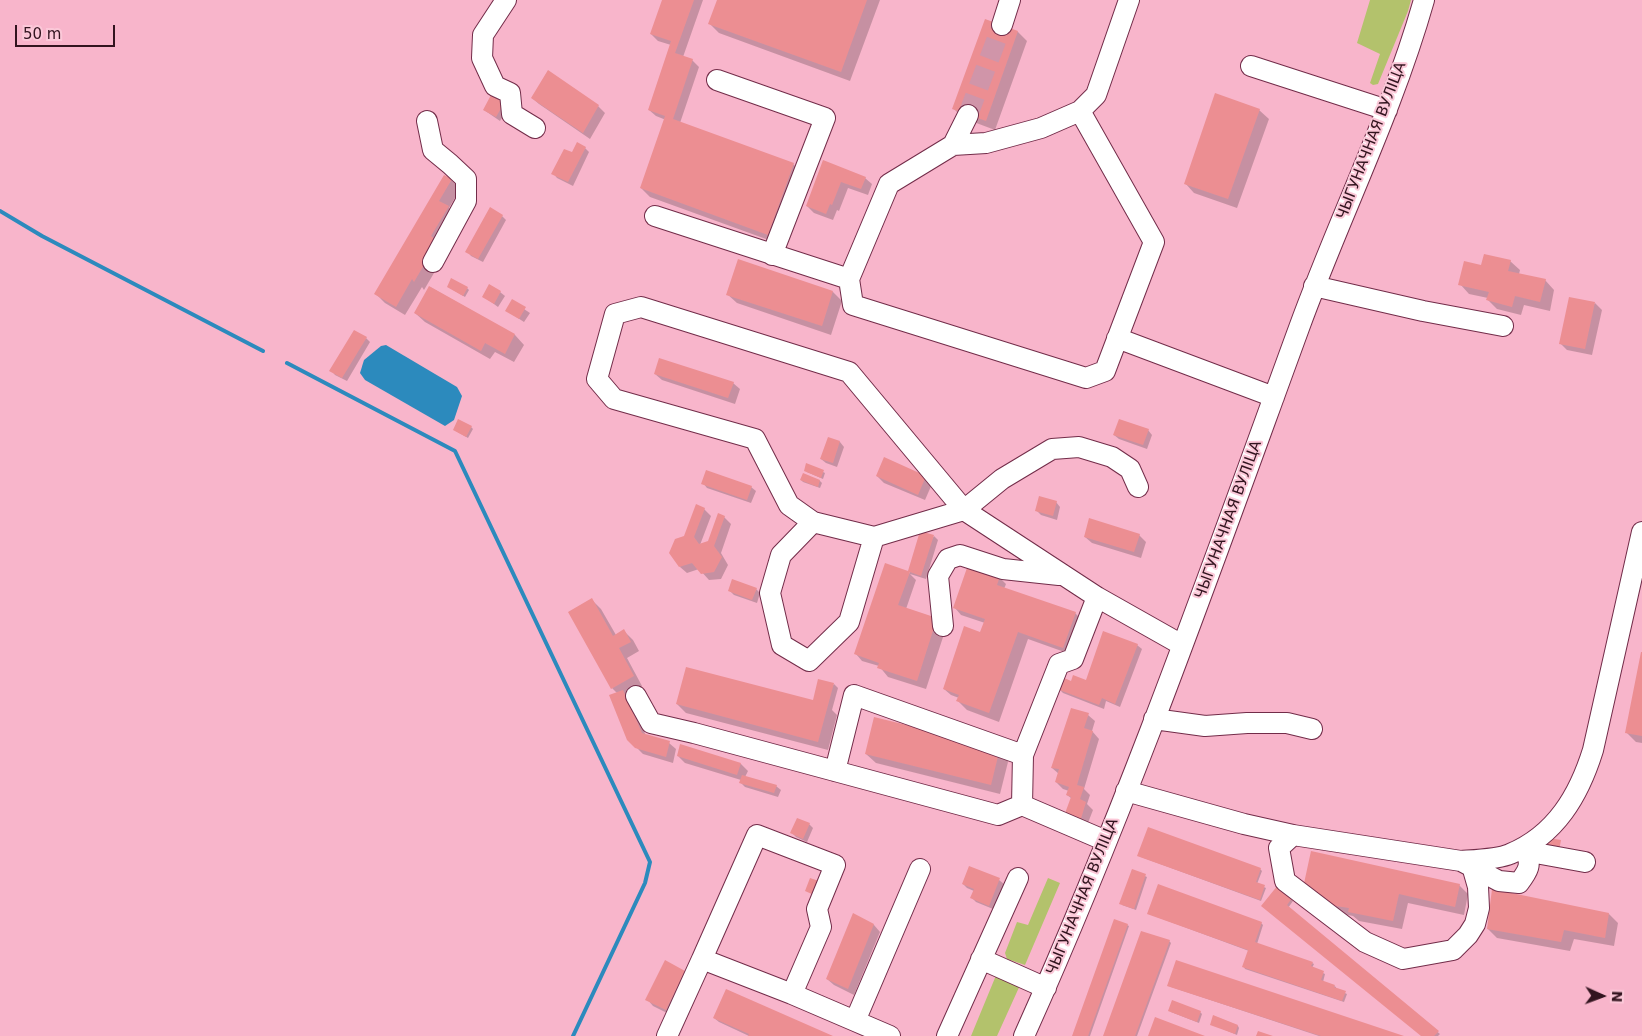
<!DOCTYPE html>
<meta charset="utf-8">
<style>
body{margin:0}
#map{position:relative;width:1642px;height:1036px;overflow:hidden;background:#f8b5cb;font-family:"DejaVu Sans",sans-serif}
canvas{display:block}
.north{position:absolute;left:1577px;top:971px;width:50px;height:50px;-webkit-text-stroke:4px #fbc8d8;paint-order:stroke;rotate:92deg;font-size:14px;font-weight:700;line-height:20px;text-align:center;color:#32141f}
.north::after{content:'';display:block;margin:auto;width:18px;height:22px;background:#32141f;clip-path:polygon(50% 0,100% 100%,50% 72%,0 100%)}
.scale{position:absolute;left:15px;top:25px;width:100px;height:22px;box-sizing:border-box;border:2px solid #32141f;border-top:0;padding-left:6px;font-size:15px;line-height:18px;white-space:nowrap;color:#32141f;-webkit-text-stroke:4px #fbc8d8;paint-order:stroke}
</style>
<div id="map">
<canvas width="1642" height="1036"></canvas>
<div class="north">N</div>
<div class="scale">50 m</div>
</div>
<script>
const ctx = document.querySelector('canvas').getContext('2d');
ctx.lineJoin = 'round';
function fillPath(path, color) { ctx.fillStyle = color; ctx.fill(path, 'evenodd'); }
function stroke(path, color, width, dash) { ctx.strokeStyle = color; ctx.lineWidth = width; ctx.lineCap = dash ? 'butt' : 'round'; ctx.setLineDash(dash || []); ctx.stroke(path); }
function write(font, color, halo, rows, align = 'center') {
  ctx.font = font + ' "DejaVu Sans",sans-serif'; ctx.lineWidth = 4; ctx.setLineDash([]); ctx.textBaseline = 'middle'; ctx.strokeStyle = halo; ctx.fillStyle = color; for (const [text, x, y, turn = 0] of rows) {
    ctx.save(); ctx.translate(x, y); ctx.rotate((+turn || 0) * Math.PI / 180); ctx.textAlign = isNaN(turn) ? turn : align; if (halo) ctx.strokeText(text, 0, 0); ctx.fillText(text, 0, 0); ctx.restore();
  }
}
fillPath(new Path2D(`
 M1370,0H1411L1408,11L1378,84L1373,85L1370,83L1380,54L1357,43Z
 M1048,878L1060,883L1025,965L1007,959L1005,953L1017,922L1028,925Z
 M997,973L1021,983L997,1036H971Z`), '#b3c26c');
fillPath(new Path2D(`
 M386,345L457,387L462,396L454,420L445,426L365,380L360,373L364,360L381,346Z`), '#2c8abd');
fillPath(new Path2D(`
 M663,0H703L683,57L692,60L699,67L680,123L793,164L802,173L777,243L650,197L641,188L666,120L656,116L649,110L671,45L658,41L651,34Z
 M718,0H880L850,81L719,33L710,24Z
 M986,20L1018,32L1027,41L995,130L963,118L954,109Z
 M548,71L598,106L605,113L590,139L539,104L532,98Z
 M504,104L508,108L500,121L484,110Z
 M1259,110L1269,119L1237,208L1194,193L1185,183Z
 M585,148L589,152L573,186L557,178L553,173L573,154Z
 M824,162L865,178L872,184L868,195L848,188L839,211L837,210L833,220L814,213L807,206Z
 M451,180L460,189L449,208L457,216L447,251L424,290L422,287L405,315L385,303L376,294Z
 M502,216L506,220L483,262L471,256L467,251Z
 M1510,261L1520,270L1519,274L1545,280L1554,290L1550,311L1524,305L1521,315L1497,309L1488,300V298L1469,294L1460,284L1482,266Z
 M430,287L515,335L524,345L514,362L495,352L490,359L425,322L415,313Z
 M450,288H467L469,290L465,297Z
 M500,292L505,296L498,307L483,296Z
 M833,292L842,301L831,335L737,303L727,294Z
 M512,301L530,313L524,322L507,311Z
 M1595,303L1602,310L1592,355L1567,350L1560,343Z
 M366,338L370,342L347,381L335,375L331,370Z
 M655,374L733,383L740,389L735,404L662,380Z
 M471,427L473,429L468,438L456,431Z
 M1148,430L1152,435L1147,449L1119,439L1114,435Z
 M828,439L840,442L844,447L837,467L826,463L821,459Z
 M807,465L823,472L825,473L823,479L807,472Z
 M803,475L820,481L822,483L820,488L803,482L801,480Z
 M877,476L925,477L932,484L925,500L884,483Z
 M703,483L751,487L756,491L751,503L707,488Z
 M1056,502L1060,507L1057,520L1041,515L1037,511Z
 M704,509L711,516L700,545L709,542L724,517L731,524L721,553L728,565L721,579L709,580L699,569L687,573L680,567L685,537Z
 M1139,535L1146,542L1141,558L1092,543L1085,537Z
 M934,536L938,540L926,579L910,574L916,580L906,609L946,628L926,689L888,677L879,666L862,661L856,654Z
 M999,577L1006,584L1004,589L1075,613L1082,620L1070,654L1028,639L999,722L967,710L958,701L959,698L951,695L944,689L981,634L985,623L961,615L955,608Z
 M756,589L760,593L757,603L734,595L729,590Z
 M592,600L601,609L616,635L624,631L633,640L639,651L627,658L642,686L626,695L630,698L646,736L669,743L676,749L673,763L643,754L628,739L617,693L612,688Z
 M1137,645L1142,649L1120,707L1106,701L1104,709L1063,693L1059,689L1072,682H1086Z
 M1642,654V743L1636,742L1626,732Z
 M834,684L838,688L832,710L837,715L828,750L686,713L677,704L817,703Z
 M1088,715L1095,721L1092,731L1099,739L1084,789L1090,795L1087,804L1093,810L1086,828L1072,823L1071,798L1067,795L1069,791L1063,789L1056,782L1059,774L1052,768Z
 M999,749L1009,758L1000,794L876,763L866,754Z
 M678,756L741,764L748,771L745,777L776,786L781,790L778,797L745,787L741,783V780L685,763Z
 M809,824L813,828L807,842L796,837L792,833Z
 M1141,857L1260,869L1262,871L1257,884L1266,888L1261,901Z
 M1132,870L1147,877L1136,910L1122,905Z
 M999,880L1004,884L993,909L976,902L972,898L974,891L967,888L963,884Z
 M1459,885L1468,894L1464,915L1408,903L1402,929L1359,921L1353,916L1333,912L1314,897Z
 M1278,887L1293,901L1288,908L1440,1034L1438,1036H1423L1265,907Z
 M1149,914L1261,923L1263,925L1257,944L1312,963L1314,964L1312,968L1325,974L1323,982L1334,986L1336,987V989L1347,994L1344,1002L1245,969L1244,967L1249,951Z
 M1609,914L1618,923L1614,946L1574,939L1570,951L1497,938L1488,929Z
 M853,915L874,925L880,932L854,995L834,985L827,979Z
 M1127,925L1129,926L1090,1036H1073Z
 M1169,941L1171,943L1137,1036H1104Z
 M684,972L691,979L673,1016L653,1006L647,999Z
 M1168,986L1401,1036H1319Z
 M1171,1012H1200L1202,1014L1199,1023Z
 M714,1018L830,1036H749L719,1022Z
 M1211,1024L1238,1026L1239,1028L1237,1035Z`), '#0003');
stroke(new Path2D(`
 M0,211L42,236L263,351
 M287,363L455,451L650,862L645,883L573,1036`), '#2c8abd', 4);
fillPath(new Path2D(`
 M662,0H694L675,53L693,59L673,119L794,163L768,235L640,188L665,116L648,110L671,41L650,34Z
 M717,0H867L841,72L708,24Z
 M985,19L1018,31L986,121L952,109Z
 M548,70L599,105L583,133L531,98Z
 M1215,93L1260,109L1228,199L1184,184Z
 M491,95L504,103L496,117L483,110Z
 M577,142L586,147L568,182L551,174L564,149L572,152Z
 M823,160L866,177L861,189L841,182L832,205L830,204L826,214L806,206Z
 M444,175L452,179L439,201L449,206L431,236L438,241L414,282L412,279L396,307L374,294Z
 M490,207L503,215L478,259L465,252Z
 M1484,254L1511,260L1508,271L1546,279L1540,302L1515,296L1512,307L1486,300L1489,292L1458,285L1464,261L1481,265Z
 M738,259L833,291L822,326L726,295Z
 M451,278L468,287L463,296L447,287Z
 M489,284L501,291L494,304L482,297Z
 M429,286L515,334L505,354L485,343L481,351L414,313Z
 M1569,297L1595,302L1585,349L1559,344Z
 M512,299L526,307L519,319L505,311Z
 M354,330L367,337L342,378L329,371Z
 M659,358L734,382L728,398L654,374Z
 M458,419L472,426L466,437L453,430Z
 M1119,419L1149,429L1143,445L1113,435Z
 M828,437L840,441L833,463L820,459Z
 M884,457L926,476L918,495L876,476Z
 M806,463L824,470L821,478L804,471Z
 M706,470L752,486L747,500L701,484Z
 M803,473L820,480L818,487L800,480Z
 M1039,496L1057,501L1053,516L1035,511Z
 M696,504L705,508L694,537L699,544L708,541L718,513L725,516L714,546L722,557L714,572L701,574L692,563L679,567L669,553L675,539L684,536Z
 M1089,518L1140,534L1134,552L1084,537Z
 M920,531L934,535L921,576L910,572L898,605L937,618L917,681L877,668L879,663L854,654L885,563L908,571Z
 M968,565L1000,576L997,585L1076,612L1063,648L1018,632L989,713L956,701L959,695L943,689L964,626L980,632L985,619L953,608Z
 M732,579L757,588L752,600L728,591Z
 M592,598L613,636L624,629L631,642L619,648L634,676L611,689L568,612Z
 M1103,631L1138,644L1115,704L1102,698L1099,705L1057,689L1062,677L1071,681L1073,675L1086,680Z
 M1641,652H1642V736L1625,733Z
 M686,667L813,700L818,679L834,683L818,742L676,704Z
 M623,690L642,733L670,741L666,757L635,748L627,740L609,695Z
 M1071,708L1089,713L1084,728L1093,731L1077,785L1084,787L1080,799L1086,802L1080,822L1064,816L1071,797L1066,795L1069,787L1055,782L1059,769L1051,768Z
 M874,717L1000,748L991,785L865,754Z
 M680,744L741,763L737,775L677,756Z
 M742,775L777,785L774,793L739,783Z
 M797,818L810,823L803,839L790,833Z
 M1148,827L1261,868L1256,882L1265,885L1260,900L1137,856Z
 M1548,838L1561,840L1559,851L1547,848Z
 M1311,851L1460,884L1455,907L1399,894L1393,921L1348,912L1349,908L1323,904L1303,888Z
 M969,866L1000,878L989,906L970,898L974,889L962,884Z
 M1132,869L1146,874L1134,909L1119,904Z
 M810,878L819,881L814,895L805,891Z
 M1158,884L1262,922L1255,942L1313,962L1311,966L1324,971L1321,980L1335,985L1334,987L1346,991L1342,1001L1242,967L1248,950L1147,914Z
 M1278,885L1292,898L1287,905L1439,1031L1434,1036H1421L1261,906Z
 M1492,889L1609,913L1605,938L1564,930L1561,942L1487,929Z
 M853,913L874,924L848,989L826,979Z
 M1114,919L1128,924L1088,1036H1072Z
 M1141,931L1170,940L1135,1036H1103Z
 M665,960L685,971L666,1010L645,1000Z
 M1176,960L1404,1036H1321L1167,986Z
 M726,989L833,1036H748L749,1034L713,1018Z
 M1172,1000L1201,1011L1197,1022L1168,1011Z
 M1213,1015L1238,1025L1235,1034L1210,1025Z
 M1155,1017L1205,1036H1148Z
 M1258,1031L1273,1036H1256Z`), '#ec8e92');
stroke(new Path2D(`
 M968,115L1002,25`), '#d095a9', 20, [20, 10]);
const minor = new Path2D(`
 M506,0L483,35L482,58L495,86L510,93L512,114L535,128
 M1002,25L1010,0
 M1251,66L1387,110
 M717,80L825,118L772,255
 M427,121L433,150L450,164L466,179V201L433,262
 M953,145L986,143L1041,128L1080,111
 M655,216L849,279L889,184L953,145L968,115
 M849,279L853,305L1086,378L1105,371L1154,242L1080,111L1096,95L1129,0
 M1314,286L1423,311L1503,326
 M1117,338L1274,397
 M813,522L789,505L755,439L614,399L597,379L615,314L641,307L849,372L964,510L1097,597
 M874,537L813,522L781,555L770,593L782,645L809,661L849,622L874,537L964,510L1002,479L1052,449L1079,447L1112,457L1130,469L1138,487
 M943,626L938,576L948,559L960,555L1003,569L1059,575
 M636,696L651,723L694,733L998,815L1022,805L1106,841
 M1154,719L1205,726L1247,723H1287L1312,729
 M1023,755L1059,664L1073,659L1097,597L1182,645
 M835,771L854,695L1023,755L1022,805
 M1126,791L1244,824L1293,835L1461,861L1499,881L1519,883C1528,871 1532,865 1526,851
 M1293,835L1279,848L1285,881L1365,942L1403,959L1453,950L1468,935L1475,924L1479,908L1478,887L1472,866
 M1519,850L1585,862
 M1461,861C1474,860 1499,859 1510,854C1556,835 1579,795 1593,750L1642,532
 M981,959L1046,988
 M792,994L821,927L817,909L835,865L757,835L702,959L792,994L855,1021
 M667,1036L702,959
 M890,1036L855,1021L920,869
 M947,1036L1018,878
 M1024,1036C1128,805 1212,566 1299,328C1339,218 1392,113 1424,0`);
stroke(minor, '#722c49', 22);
stroke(minor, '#fff', 20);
write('15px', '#32141f', '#fbc8d8', [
 ["ЧЫГУНАЧНАЯ ВУЛІЦА",1372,141,-69],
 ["ЧЫГУНАЧНАЯ ВУЛІЦА",1229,520,-70],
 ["ЧЫГУНАЧНАЯ ВУЛІЦА",1083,897,-68]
]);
</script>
